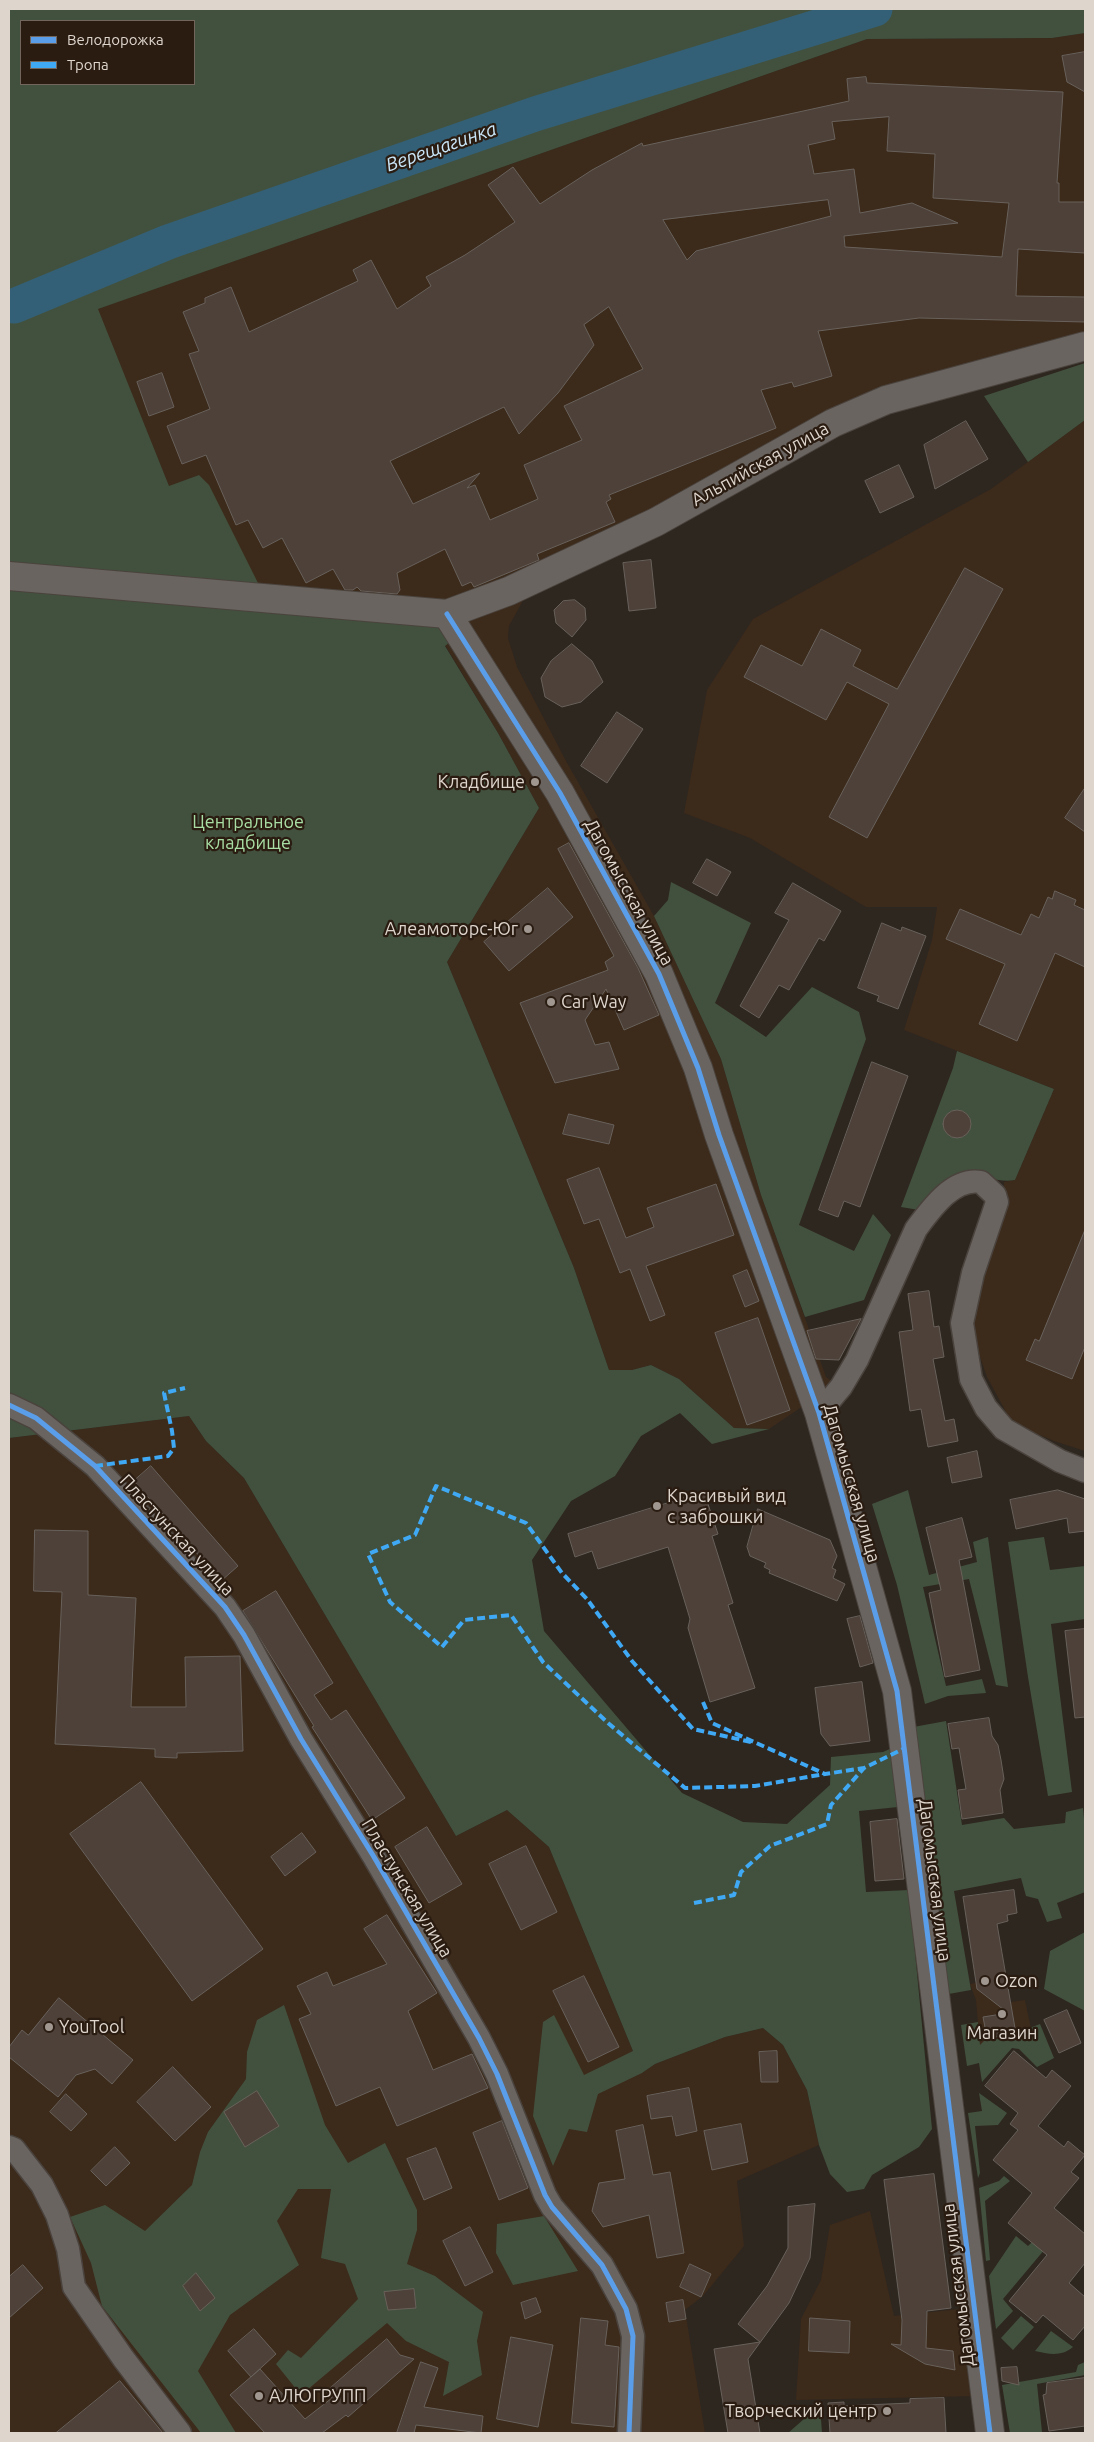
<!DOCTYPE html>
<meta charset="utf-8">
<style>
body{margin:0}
#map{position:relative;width:1094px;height:2442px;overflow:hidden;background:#2e2720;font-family:Ubuntu,sans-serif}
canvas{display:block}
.frame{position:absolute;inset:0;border:10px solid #ded5cd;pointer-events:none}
.legend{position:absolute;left:20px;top:20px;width:175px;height:65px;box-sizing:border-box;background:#2a1c11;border:1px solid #72665c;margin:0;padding:6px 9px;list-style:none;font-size:15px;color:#ded5cd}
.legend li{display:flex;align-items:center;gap:10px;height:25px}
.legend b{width:25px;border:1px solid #72665c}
</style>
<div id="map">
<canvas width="1094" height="2442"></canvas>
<div class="frame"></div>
<ul class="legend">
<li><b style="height:6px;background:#5a9eea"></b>Велодорожка</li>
<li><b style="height:6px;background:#3fa9f5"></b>Тропа</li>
</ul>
</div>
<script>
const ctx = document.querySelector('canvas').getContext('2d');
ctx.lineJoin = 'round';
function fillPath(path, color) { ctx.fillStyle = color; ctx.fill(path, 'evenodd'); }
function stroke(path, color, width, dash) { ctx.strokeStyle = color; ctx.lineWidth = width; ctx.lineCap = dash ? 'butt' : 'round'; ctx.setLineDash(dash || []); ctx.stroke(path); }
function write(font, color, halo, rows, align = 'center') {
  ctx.font = font + ' Ubuntu,sans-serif'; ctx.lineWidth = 4.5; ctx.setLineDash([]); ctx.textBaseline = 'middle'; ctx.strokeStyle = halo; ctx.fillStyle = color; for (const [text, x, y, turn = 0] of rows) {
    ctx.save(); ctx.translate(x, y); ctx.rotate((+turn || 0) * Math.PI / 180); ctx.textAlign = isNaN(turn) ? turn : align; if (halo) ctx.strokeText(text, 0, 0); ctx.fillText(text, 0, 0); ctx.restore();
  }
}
fillPath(new Path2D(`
 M1085,33V349L870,406L531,586L509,626L508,638L517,667L566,761L654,916L721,1059L761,1195L826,1377L842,1388L812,1400L769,1429L734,1428L679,1379L651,1365L632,1370H609L574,1268L447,962L539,808L498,733L445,645L467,629L263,593L199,475L169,487L97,309L867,39L1052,38Z
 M1085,420V1451L1054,1441L1012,1423L987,1377L970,1328L978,1276L1004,1207V1182L1015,1180L1054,1089L904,1030L932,940L937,907H866L750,838L684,813L707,690L753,619L991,489Z
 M189,1416L206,1441L244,1478L456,1836L507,1810L549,1847L642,2073L655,2064L725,2037L763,2028L783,2045L807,2090L819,2145L737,2181L744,2246L703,2296L685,2310L705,2433H9V1438Z
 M996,1978L1003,2003L1025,2000L1033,2038L980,2046L976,2000L970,1984Z
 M870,2211L894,2316L969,2308L980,2396L796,2400L801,2319L821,2280L830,2225Z`), '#3c2a1b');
fillPath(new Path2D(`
 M9,9H1085V33L1052,38L867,39L98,309L169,486L199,475L209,485L263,593L467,628L445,646L498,733L539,808L447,962L574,1268L609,1370H632L651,1365L679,1379L734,1428L769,1429L712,1444L680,1413L641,1436L615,1476L571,1501L532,1560L544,1631L682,1793L743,1822L787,1824L830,1785L831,1757L883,1752L892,1748L898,1807L859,1811L866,1892L909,1890L932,2129L919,2147L872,2175L864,2189L847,2192L830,2174L819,2145L807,2090L783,2045L763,2028L725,2037L655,2064L642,2073L598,2094L587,2132L569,2129L553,2166L533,2116L543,2022L554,2015L584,2075L633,2051L549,1847L507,1810L456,1836L244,1478L206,1441L189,1416L9,1438ZM21,21H194V84H21Z
 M1085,363V420L1028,462L984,396Z
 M671,882L751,923L715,1003L766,1037L812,987L859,1012L866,1039L799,1225L854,1251L873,1214L891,1235L864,1300L805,1317L761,1195L721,1059L654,916L668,900Z
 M957,1051L1054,1089L1015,1180C999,1183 988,1176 972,1174C948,1172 933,1194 919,1210L901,1207L953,1068Z
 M908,1490L929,1575L977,1562L973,1542L988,1537L1008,1687L996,1685L969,1579L923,1587L946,1686L982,1679L986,1693L948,1696L925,1704L897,1585L872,1504Z
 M1044,1537L1050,1570L1085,1566V1619L1051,1624L1072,1792L1048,1796L1028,1677L1008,1542Z
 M946,1721L962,1825L1004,1818L1014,1829L1065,1823L1066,1812L1083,1808L1085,1829V1892L1057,1903L1062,1918L1047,1922L1038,1899L1026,1896L1021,1878L954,1891L971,1990L943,1995L908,1728Z
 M1085,1932V2011L1044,1989L1050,1951Z
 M284,2005L325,2125L348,2163L385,2143L417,2210V2230L407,2264L435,2276L483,2312L477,2341L482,2375L443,2396L449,2362L406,2341L387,2323L301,2395L276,2364L288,2350L301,2358L358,2299L345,2264L321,2258L331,2189H298L277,2221L299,2265L230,2315L198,2371L236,2433H201L102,2306L91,2263L70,2217L105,2205L145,2231L192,2185L200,2152L208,2132L246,2079L247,2052L257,2020Z
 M978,2022L980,2045L984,2041L1018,2036L1019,2032L1040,2024L1054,2058L1037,2067L1019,2049L1012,2048L982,2082L979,2063L967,2066L961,2025Z
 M979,2093L1007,2113L998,2125L975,2126L980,2173L978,2178L968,2113L982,2111Z
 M1004,2176L1010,2181L985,2201L990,2260L986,2261L979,2188L999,2181Z
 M544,2216L578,2271L513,2285L496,2253L497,2224Z
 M1016,2236L1028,2246L1034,2240L1045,2249L1003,2299L1013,2311L996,2329L989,2276Z
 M1021,2316L1034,2327L1013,2350L1001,2338Z
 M1051,2331L1073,2347C1061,2357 1049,2354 1035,2351Z
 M1085,2362V2375L1037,2384L1042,2432L1010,2433L1002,2385L1076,2372L1078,2365Z
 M820,2405L822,2433H788Z`), '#42513e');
stroke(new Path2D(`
 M14,306L168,242L535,114L875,9`), '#346077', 35);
const building = new Path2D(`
 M1085,52V92L1067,82L1062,56Z
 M866,77L867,83L1063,92L1057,183H1059V202H1085V253L1018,249L1016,296L1085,297V322L919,318L818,331L832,376L794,387L792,382L761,390L776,428L609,495L611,499L606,502L615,522L537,554L539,560L474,587L471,582L462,586L445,549L397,573L400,590L397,594L361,591L357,587L353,590H345L333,569L306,583L282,538L263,548L248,520L236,525L206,455L182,464L167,426L210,409L189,354L199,351L183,312L205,303V298L231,287L249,332L358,281L353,270L371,260L397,309L431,286L426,277L465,255L515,222L488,185L513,167L540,204L592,170L642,143L643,146L849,101L847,79ZM889,117L887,151L935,154L933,198L1009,203L1002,257L845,247L844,236L958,223L912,203L860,213L854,169L814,174L808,145L835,139L832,122ZM828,200L831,216L696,251L687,260L663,220ZM609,307L643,369L564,406L582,440L524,465L538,499L490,520L475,485L467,488L480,473L413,504L390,461L504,407L519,434L558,393L594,345L584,325Z
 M162,373L174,407L149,416L137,382Z
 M966,421L988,459L935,489L924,445Z
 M899,465L914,497L880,513L865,481Z
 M651,560L656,608L629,611L623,563Z
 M965,568L1003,589L867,838L829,817L889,704L847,682L826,720L744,677L761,645L802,666L821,629L861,650L853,666L897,689Z
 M575,600L585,608L586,620L572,637L556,623L554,610L563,601Z
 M572,644L592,661L603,682L581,702L562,707L545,697L541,678L551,661Z
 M617,712L643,729L607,783L581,766Z
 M1085,788V832L1065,818Z
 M569,843L638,968L659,1015L624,1030L606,989L585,1020L595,1045L609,1042L619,1069L555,1083L520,1003L608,970L605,962L614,956L558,849Z
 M707,859L731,872L717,896L693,883Z
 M793,883L841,911L824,941L819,938L789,990L779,985L759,1018L740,1006L789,920L775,913Z
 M548,888L573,917L509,971L484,942Z
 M1055,891L1076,900L1074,905L1085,910V967L1055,953L1017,1041L979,1024L1005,964L946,939L960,909L1021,935L1031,914L1039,918L1048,897L1052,899Z
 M882,923L901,931L902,927L926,936L898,1009L877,1001L879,996L858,988Z
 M872,1062L908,1076L860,1207L844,1201L838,1217L819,1210Z
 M943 1124a14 14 0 1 1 28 0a14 14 0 1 1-28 0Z
 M569,1114L614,1125L609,1144L563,1134Z
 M599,1168L626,1238L654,1227L647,1208L716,1184L734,1235L646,1266L665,1315L650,1321L630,1269L620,1273L599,1219L584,1224L567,1180Z
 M1085,1230V1347L1072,1379L1026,1360L1035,1339L1039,1341Z
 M747,1270L759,1301L745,1307L733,1276Z
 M929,1291L934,1327L939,1326L944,1357L933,1359L945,1421L954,1419L958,1441L928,1447L921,1409L910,1411L899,1332L913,1330L908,1294Z
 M758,1318L790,1410L747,1425L715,1333Z
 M861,1319L839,1360L816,1359L807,1331Z
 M977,1451L982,1477L952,1483L947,1458Z
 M151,1466L238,1566L221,1581L134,1481Z
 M1058,1490L1085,1499V1531L1069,1533L1067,1518L1016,1529L1010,1500Z
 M704,1492L718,1534L712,1536L733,1603L728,1605L755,1688L710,1702L688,1628L690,1619L668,1547L598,1569L592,1551L575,1557L568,1534Z
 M758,1509L830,1540L837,1556L832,1568L836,1570L833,1578L845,1584L837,1601L769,1573L770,1570L764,1567L766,1563L750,1556L747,1547Z
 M962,1518L972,1557L959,1560L980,1670L945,1677L929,1593L941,1590L926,1528Z
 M35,1530L88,1531V1595L136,1598L131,1707H186L185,1657L240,1656L243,1751L177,1753V1758L155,1757V1749L55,1744L62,1592L34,1591Z
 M276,1591L333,1683L314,1695L331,1720L346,1710L405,1798L372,1820L312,1727L314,1726L243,1611Z
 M860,1616L873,1663L860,1667L847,1619Z
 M1085,1629V1717L1075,1718L1065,1631Z
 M862,1682L870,1741L830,1746L821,1734L815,1688Z
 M989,1718L992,1736L998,1745L1001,1760L1004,1779L1000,1790L1003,1813L962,1819L958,1790L966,1789L959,1748L952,1749L948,1724Z
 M141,1782L263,1949L192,2001L70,1834Z
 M897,1819L904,1879L875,1881L870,1822Z
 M427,1827L462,1884L429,1903L395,1847Z
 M302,1833L316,1852L285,1876L271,1857Z
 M526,1846L557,1912L521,1930L489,1864Z
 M1014,1890L1017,1913L1007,1915L1008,1921L997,1924L1016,2034L987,2038L983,2017L1008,2013L977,1989L963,1897Z
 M387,1915L437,1993L408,2011L433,2070L472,2054L488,2088L397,2126L380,2087L336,2106L299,2019L311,2014L297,1986L327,1972L333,1986L387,1964L364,1929Z
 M584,1976L619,2047L588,2062L553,1991Z
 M59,1998L133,2060L112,2084L95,2069L76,2075L58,2097L9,2057V2047L22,2030L28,2035Z
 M1067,2010L1081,2043L1059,2053L1044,2020Z
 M777,2051L778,2082H761L759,2052Z
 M1014,2051L1046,2078L1052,2070L1071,2086L1038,2126L1064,2147L1068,2141L1085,2155L1071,2172L1079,2178L1054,2208L1085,2234V2263L1069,2283L1085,2297V2326L1073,2340L1043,2315L1036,2323L1009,2301L1047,2255L1008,2223L1032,2193L993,2160L1018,2130L1010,2124L1018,2113L985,2086Z
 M173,2067L211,2107L175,2141L137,2102Z
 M689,2088L697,2131L676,2136L672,2116L651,2119L647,2096Z
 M257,2091L279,2126L245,2147L224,2112Z
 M66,2094L87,2114L71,2131L50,2112Z
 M502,2121L528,2188L499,2200L473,2133Z
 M741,2124L748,2162L712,2170L704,2131Z
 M643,2125L653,2175L670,2172L684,2253L657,2258L649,2215L603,2227L592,2211L599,2183L625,2179L616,2131Z
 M115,2147L130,2163L106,2186L91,2171Z
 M436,2148L452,2188L424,2200L407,2159Z
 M934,2174L951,2308L927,2311L926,2348L953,2351L955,2370L925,2364L891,2344L901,2345L902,2320L884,2180Z
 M815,2204L810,2258L789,2303L748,2359L760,2433H728L714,2349L760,2342L738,2324L767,2286L788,2248V2207Z
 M470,2227L493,2272L465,2286L443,2241Z
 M690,2264L711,2274L701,2297L680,2287Z
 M23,2265L43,2288L9,2318V2277Z
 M196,2273L215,2298L200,2311L183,2286Z
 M414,2289L416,2308L388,2310L384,2292Z
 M536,2298L541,2312L525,2319L521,2303Z
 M683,2300L686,2319L669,2322L666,2303Z
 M581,2318L608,2321L605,2345L619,2347L614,2427L572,2423Z
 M810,2318L850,2321L849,2353L809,2351Z
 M254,2329L276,2354L251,2377L228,2351Z
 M511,2337L553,2345L538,2427L497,2419Z
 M387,2339L400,2355L414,2359L348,2417L346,2415L322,2433H265L230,2395L260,2369L305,2419L332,2398L326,2392Z
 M421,2362L438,2368L424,2407L483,2416L481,2433L416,2425L414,2433H397Z
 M1017,2367L1019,2385L1002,2381L1001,2368Z
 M1085,2378V2426L1049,2431L1043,2395L1046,2394L1047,2383Z
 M120,2381L163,2433H56Z
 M944,2398L946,2433H830L828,2403L844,2402V2406L910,2403V2399Z`);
fillPath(building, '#4d4139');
stroke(building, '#68615b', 1);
const street = new Path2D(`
 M9,1405L36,1418L95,1466L225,1607L244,1635L301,1739L374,1857L479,2038L497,2074L545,2195L552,2207L602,2265L626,2309L633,2336L629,2433
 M819,1413L841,1387L857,1360L916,1229C931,1209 953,1177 981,1182L995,1195L997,1202L973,1273L962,1323L971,1379L986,1408L1004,1429L1060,1461L1085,1471
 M9,2147L14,2149L42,2185L57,2215L68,2249L74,2287L123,2358L180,2433`);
const secondary = new Path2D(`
 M9,576L447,614L509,591L656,522L833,423L886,400L1085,346
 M447,614L560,793L659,974L698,1068L719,1135L819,1413L897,1691L990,2433`);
stroke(street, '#4a433d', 25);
stroke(secondary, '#4a433d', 30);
stroke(street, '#6a6460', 22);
stroke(secondary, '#6a6460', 28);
stroke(new Path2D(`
 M95,1466L168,1456L174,1448L172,1431L164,1393L185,1388
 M703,1702L712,1723L825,1774L864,1768L905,1748
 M751,1742L693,1729L632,1661L587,1599L562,1573L526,1523L436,1486L415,1535L368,1554L390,1602L442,1647L464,1620L511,1615L543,1662L608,1723L685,1788L755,1786L825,1774
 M694,1903L734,1895L741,1872L770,1846L827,1824L831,1805L864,1768`), '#3fa9f5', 4, [8, 4]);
stroke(new Path2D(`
 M447,614L560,793L659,974L698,1068L719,1135L819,1413L897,1691L990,2433
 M9,1405L36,1418L95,1466L225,1607L244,1635L301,1739L374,1857L479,2038L497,2074L545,2195L552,2207L602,2265L626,2309L633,2336L629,2433`), '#5a9eea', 5);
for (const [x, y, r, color] of [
 [535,782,5,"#a09890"],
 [528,929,5,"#a09890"],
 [551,1002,5,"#a09890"],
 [657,1506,5,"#a09890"],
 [985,1981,5,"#a09890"],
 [1002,2014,5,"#a09890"],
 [49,2027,5,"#a09890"],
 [259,2396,5,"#a09890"],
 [887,2411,5,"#a09890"]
]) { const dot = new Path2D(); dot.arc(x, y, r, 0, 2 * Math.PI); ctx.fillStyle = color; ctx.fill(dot); stroke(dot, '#2a1c11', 2); }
write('18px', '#ded5cd', '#2a1c11', [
 ["Альпийская улица",760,464,-29],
 ["Дагомысская улица",629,892,61],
 ["Дагомысская улица",852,1483,74],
 ["Пластунская улица",177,1535,47],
 ["Дагомысская улица",935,1880,83],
 ["Пластунская улица",407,1888,59],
 ["Дагомысская улица",958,2285,-97]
]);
write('18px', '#ded5cd', '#2a1c11', [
 ["Кладбище",525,782,"right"],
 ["Алеамоторс-Юг",518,929,"right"],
 ["Car Way",561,1002],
 ["Красивый вид",667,1496],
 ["с заброшки",667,1517],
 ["Ozon",995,1981],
 ["YouTool",59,2027],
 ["Магазин",1002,2033,"center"],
 ["АЛЮГРУПП",269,2396],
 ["Творческий центр",877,2411,"right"]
], 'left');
write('18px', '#a8dea4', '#2a1c11', [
 ["Центральное",248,822],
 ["кладбище",248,843]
]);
write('italic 19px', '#cae7f9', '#2a1c11', [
 ["Верещагинка",441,147,-19]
]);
</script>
